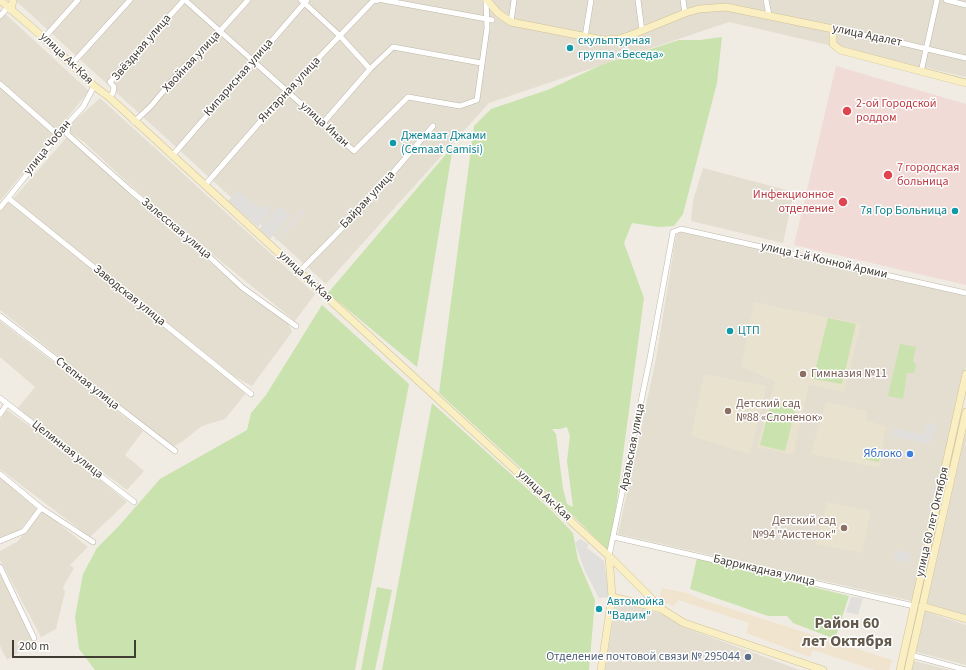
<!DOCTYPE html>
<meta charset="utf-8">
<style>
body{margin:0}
#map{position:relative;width:966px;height:670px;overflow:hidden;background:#f0ece3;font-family:"Source Sans 3",sans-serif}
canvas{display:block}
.scale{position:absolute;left:12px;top:640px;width:124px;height:18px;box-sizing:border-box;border:2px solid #413c34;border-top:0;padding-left:5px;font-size:12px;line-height:14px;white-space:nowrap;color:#413c34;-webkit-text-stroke:3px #fff;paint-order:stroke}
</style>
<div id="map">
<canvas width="966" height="670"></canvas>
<div class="scale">200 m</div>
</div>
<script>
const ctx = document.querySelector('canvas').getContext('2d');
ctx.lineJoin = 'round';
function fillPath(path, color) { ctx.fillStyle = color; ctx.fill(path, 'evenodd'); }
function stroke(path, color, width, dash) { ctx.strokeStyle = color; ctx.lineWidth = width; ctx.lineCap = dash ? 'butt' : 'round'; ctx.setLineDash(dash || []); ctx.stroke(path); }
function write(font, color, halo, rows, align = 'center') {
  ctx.font = font + ' "Source Sans 3",sans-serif'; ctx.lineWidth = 3; ctx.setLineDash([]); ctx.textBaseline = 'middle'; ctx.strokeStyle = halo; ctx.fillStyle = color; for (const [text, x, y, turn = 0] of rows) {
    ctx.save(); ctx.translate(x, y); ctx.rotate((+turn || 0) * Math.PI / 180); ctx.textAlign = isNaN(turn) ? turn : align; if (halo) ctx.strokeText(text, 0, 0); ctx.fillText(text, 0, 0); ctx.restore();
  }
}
fillPath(new Path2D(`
 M15,0H966V77L729,22L489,103L326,284Z
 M0,9L89,91L0,201Z
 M100,98L315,294L295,321L155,208L84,142L69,132L71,124Z
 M67,137L229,279L288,323L292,332L252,386L235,377L13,199Z
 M703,168L794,192L783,243L691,221L693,201Z
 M8,201L246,393L225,419L202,426L183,441L173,447L0,310V211Z
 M681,232L966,295V367L912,601L618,534L656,359L676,235Z
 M0,321L143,431L125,455L144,471L127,490L17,409L35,387L0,357Z
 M7,410L77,460L127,502L90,537L0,469V419Z
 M966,430V616L927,603Z
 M0,478L37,509L20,530L0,538Z
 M43,511L88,547L70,565L74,568L63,587L65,592L56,629L41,637L0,560V551L17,542Z
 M0,574L34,642L7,660L0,646Z
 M616,602L662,614L683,627L800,670H605Z
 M925,611L966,625V665L916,652Z
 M914,661L950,670H912Z`), '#e4ded1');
fillPath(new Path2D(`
 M662,588L687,593L703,600L892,660L889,670H874L813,650L810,657L746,633L749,623L678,600L674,606L664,603L659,600Z`), '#f1e4cf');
fillPath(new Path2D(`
 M754,302L861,324L844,392L809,385L793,455L757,447L775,381L741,367Z
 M704,374L767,386L750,454L691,436Z
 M826,402L867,411L866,421L886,426L879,468L811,454Z
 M827,502L871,511L862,553L816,544Z`), '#e8e2ce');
fillPath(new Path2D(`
 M836,66L966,104V285L794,245Z`), '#f0dbd7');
fillPath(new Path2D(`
 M722,37L717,83L683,214L674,226L658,227L632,223L624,243L644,298L610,552L567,510L439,393L474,126L491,109L550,89L601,65L679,40H700ZM567,427L570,436L567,461L573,507L567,504L563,489L556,434L552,429H560Z
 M453,146L417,367L328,293Z
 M322,305L409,384L355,670H95L79,649L75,617L83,574L97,548L118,527L160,479L247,430L251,413L266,395Z
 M828,318L856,324L842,384L813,379Z
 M900,344L916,347L913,361L916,365L914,373H907L903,399L888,396Z
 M772,400L796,406L785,451L760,445Z
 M432,403L553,512L573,533L578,560L595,600L589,670H382Z
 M864,452L880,455L879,462L863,459Z
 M697,558L849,596L835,639L793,623L787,616H768L690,589Z
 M377,587L392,590L375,670H361Z`), '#c9e2ae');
fillPath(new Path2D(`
 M238,190L259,208L265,205L272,210L258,227L228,201Z
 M280,206L291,215L270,239L259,229Z
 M302,209L305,211L277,241L275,239Z
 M926,422L936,424L930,444L893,437L894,428L924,435Z
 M580,539L589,544L587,548L604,561L609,597L599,598L585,571L575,543Z
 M896,550L911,553L909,563L894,560Z
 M851,597L863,598L858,615L846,612Z`), '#e1dfdb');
const street = new Path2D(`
 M185,0L354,151L408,97L460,106L477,100L487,28L486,0
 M301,0L340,36L370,69
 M383,0L492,20
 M638,0L642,31
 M683,0L685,13
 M766,0L769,15
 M946,0L966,5
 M0,16L8,7
 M511,22L514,0
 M833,29L889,40L966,58
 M585,37L591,0
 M44,38L78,0
 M71,65L130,0
 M921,72L937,0
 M0,84L58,135
 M109,97L113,93L114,87L110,82L184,0
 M134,122L151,106L181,70L221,30L248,0
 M68,123L67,134L131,191L190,239L243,288L296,326
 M323,123L370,69L393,47L481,63
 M172,156L307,0
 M205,185L287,91L373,1L379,0
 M8,198L251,394
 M0,208L68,123L83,107L94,86
 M299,272L365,205L433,126
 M0,316L175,451
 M0,398L134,502
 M0,414L7,404
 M0,474L41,508L93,542
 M614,537L914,606
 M0,541L24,531L41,508
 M609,556L650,358L673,232L681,229L966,293
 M0,567L34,638
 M911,655L966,670`);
const secondary = new Path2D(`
 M0,0L44,38L94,86L109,97L609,556L663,610L684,623L823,670
 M487,0L498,13L511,22L603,40L619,39L631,35L685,13L699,9L726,7L833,29V44L840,50L966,83
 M11,10L13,0
 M612,597L662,609
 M922,606L966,619
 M601,670L612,597L609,556
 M900,670L966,374
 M908,670L966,412`);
stroke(street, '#bdb7a9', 6);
stroke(secondary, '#d0c298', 8);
stroke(street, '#fff', 5);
stroke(secondary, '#faeec3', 7);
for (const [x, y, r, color] of [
 [570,48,4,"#0f9aa8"],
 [847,111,5,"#e0444e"],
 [393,143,4,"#0f9aa8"],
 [888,175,5,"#e0444e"],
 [843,202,5,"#e0444e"],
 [955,211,4,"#0f9aa8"],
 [730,331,4,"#0f9aa8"],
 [803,374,4,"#8d6e63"],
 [728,411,4,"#8d6e63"],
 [910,454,4,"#3f7fe0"],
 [844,528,4,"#8d6e63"],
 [599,609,4,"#0f9aa8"],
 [748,657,4,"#5c6f8a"]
]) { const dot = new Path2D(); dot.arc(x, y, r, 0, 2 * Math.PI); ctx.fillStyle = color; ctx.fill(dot); stroke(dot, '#fff', 1.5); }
write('12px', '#413c34', '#fff', [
 ["улица Адалет",867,36,12],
 ["Звёздная улица",142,48,-49],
 ["улица Ак-Кая",66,59,44],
 ["Хвойная улица",192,62,-47],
 ["Кипарисная улица",239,78,-49],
 ["Янтарная улица",290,90,-47],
 ["улица Инан",324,125,42],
 ["улица Чобан",48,148,-51],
 ["Байрам улица",368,200,-47],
 ["Залесская улица",176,229,40],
 ["улица 1-й Конной Армии",824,261,13],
 ["улица Ак-Кая",305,277,43],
 ["Заводская улица",129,296,39],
 ["Степная улица",87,384,38],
 ["Аральская улица",633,447,-79],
 ["Целинная улица",67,450,38],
 ["улица Ак-Кая",544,496,43],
 ["улица 60 лет Октября",933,522,-77],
 ["Баррикадная улица",764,571,13]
]);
write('12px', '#0d838f', '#fff', [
 ["скульптурная",578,41],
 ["группа «Беседа»",578,55],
 ["Джемаат Джами",401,136],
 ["(Cemaat Camisi)",401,150],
 ["7я Гор Больница",947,211,"right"],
 ["ЦТП",738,331],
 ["Автомойка",607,602],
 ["\"Вадим\"",607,616]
], 'left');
write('12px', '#be3a42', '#fff', [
 ["2-ой Городской",856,104],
 ["роддом",856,118],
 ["7 городская",897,168],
 ["больница",897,182],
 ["Инфекционное",834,195,"right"],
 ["отделение",834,209,"right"]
], 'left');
write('12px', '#785e54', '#fff', [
 ["Гимназия №11",811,374],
 ["Детский сад",736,404],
 ["№88 «Слоненок»",736,418],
 ["Детский сад",836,521,"right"],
 ["№94 \"Аистенок\"",836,535,"right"]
], 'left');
write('12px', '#366cbe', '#fff', [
 ["Яблоко",902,454]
], 'right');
write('12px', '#4e5e75', '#fff', [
 ["Отделение почтовой связи № 295044",740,657]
], 'right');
write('bold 16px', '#635a4c', '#fff', [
 ["Район 60",847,624],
 ["лет Октября",847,642]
]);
</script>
